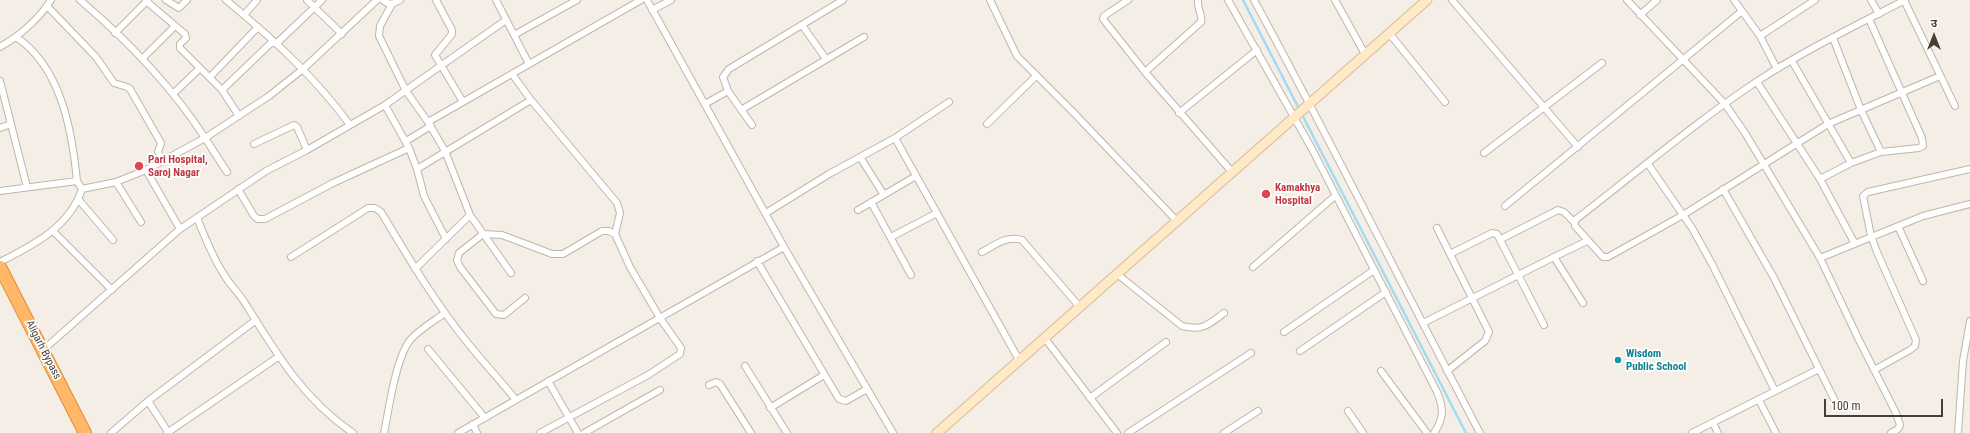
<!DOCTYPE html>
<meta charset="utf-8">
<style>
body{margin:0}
#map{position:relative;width:1970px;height:433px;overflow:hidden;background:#f4eee7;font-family:"Roboto Condensed","Noto Sans Devanagari",sans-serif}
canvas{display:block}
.north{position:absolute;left:1914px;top:16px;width:40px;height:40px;-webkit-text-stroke:3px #fff;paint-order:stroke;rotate:0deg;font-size:11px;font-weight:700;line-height:16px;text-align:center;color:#473e36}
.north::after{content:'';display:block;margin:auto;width:14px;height:18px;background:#473e36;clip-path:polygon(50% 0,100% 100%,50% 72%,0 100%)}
.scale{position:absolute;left:1824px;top:399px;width:119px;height:18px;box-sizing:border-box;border:2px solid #473e36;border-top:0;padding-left:5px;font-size:12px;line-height:14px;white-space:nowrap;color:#473e36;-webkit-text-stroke:3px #fff;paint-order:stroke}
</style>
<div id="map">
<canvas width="1970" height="433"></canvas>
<div class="north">उ</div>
<div class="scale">100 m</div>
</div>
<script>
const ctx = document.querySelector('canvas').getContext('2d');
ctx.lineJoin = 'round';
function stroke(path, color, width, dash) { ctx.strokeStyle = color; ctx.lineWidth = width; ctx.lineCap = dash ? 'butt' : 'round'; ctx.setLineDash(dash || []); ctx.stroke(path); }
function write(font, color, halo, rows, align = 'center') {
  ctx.font = font + ' "Roboto Condensed",sans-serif'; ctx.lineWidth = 3.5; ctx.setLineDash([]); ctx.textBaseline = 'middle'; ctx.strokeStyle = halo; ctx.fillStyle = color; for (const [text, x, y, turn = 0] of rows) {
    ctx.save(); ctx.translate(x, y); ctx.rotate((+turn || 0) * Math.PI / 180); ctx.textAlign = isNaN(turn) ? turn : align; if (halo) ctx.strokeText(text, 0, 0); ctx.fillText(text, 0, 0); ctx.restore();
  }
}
stroke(new Path2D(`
 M1243,0L1466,433`), '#a1dcf3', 2.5);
const street = new Path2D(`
 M80,0C127,40 172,87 205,138L269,96L303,69L377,0
 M166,0L179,8L187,0
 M226,0C272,38 315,77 350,125
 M307,0L342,34
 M383,0L387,3L392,4L380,26L379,36L406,91L428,122L445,151L470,215L511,273
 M436,0L452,30V34L435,55L463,102
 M496,0L529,64
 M647,0L784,247L893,433
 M990,0L1017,56L1073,112L1175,219
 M1128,0L1104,16L1103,19L1145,72L1232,172
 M1228,0L1312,149L1437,392C1444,409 1444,418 1434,433
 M1254,0C1332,143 1404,289 1480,433
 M1335,0L1365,54
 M1452,0L1578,147
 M1627,0L1725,104L1745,133L1820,258L1859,340L1896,413L1900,425L1898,429L1891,433
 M1734,0L1760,36L1777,69
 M1871,0L1879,14
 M1904,0L1955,106
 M1905,0C1855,26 1803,51 1756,82C1693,124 1635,174 1575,220V226L1603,257H1608L1683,215L1828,124L1940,76
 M146,1L185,34L186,38L180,44V48L222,90L239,116
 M392,4L400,0
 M47,6L96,57L114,83L127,87L130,89L161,143L158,152L162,161
 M652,10L671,0
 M244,15L257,0
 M1640,15L1657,0
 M802,25L826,59
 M115,33L148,0
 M1389,33L1445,102
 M514,35L577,0
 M1760,36L1815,0
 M1833,38L1861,110L1881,152
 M276,44L322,0
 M0,47C19,36 39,19 51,0
 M142,59L175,26
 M1792,61L1851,163
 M1145,72L1201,22C1203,15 1197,10 1198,0
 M512,74L531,100L617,203L620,213L615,234
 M210,77L258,27
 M0,81L27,187
 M1757,82L1820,179L1855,244
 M222,90L273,41
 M728,91L752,125
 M173,94L200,68
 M705,104L728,91L723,77L729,69L843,0
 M385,105L409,148
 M741,110L864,37
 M1179,113L1257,50
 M428,122L641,0
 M987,124L1036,76
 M0,128L11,124
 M895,138L1019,360
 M406,141L431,126
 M254,144L294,125L297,127L307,150
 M1484,153L1602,63
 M860,157L884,195
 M1648,164L1692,228L1712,264L1775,391
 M417,169L424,196L446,239
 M146,170L180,229
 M1820,179L1851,163L1881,152L1919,148L1923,146L1922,138L1869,19
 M77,181L82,189L116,182
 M238,189L254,216L258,219H265L333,183L409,148L417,169L531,100
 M1723,189L1774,278L1835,401
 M0,191L77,181C72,130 61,67 16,37
 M78,199L113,240
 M871,202L911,275
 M1505,206L1742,11
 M858,210L916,176
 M766,213L829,174L895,138L949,102
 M197,218C205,237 212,256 223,273C229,284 238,292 245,303C276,353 303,399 353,433
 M141,222L116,182L146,170L205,138L227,172
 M1898,226L1923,281
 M1437,228L1489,332L1485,341L1447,371
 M53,231L112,290
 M891,237L937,213
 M1501,239L1558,210L1564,212L1574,222
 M982,252C995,245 1007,235 1022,240L1079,306
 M1450,254L1492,233L1497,234L1544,325
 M291,257L368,208H375L381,212C408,257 434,301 467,342C482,361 500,380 516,400
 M1554,257L1587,241
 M1820,258L1923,216L1970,204
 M757,261L839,399L846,401L867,389
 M0,262C33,245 70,227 82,189
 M1253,267L1335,196
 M415,269L470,215
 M1117,274L1182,326C1203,331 1208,325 1224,313
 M525,298L504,315L496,314L460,267L457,260L459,253L483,234L502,235L552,254H563L602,231H609L615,234L630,267L660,318L681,348L680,354L648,375L540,433
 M1423,323L1554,257L1583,303
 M1284,332L1374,270
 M1044,337L1117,433
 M428,349L485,418
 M43,350L180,229L266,171L307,150L385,105L506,20
 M1300,351L1386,292
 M745,366L787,433
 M1874,370L1910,350L1915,346L1916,340L1877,252L1871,236L1863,196L1868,192L1970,169
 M1381,371L1427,433
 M548,381L578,433
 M709,385L716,382L720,384L751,433
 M1090,398L1166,342
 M1759,400L1776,433
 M148,401L168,432
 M770,408L824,375
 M1348,411L1363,433
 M1713,423L1718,433
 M473,424L477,433
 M111,433L148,401L256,320
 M167,433L278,357
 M384,433C389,409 396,356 411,339C420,329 434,321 445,313
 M458,433L784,247
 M584,433L660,390
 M1128,433L1251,353
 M1224,433L1258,411
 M1692,433L1819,369
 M1958,433L1963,361L1970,321`);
const secondary = new Path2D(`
 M937,433C1100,288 1263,143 1427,0`);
const highway = new Path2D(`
 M0,267L85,433`);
stroke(street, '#c0b5a9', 8);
stroke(secondary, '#d6bc95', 11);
stroke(highway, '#e28a32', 14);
stroke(street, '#fff', 6);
stroke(secondary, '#ffe9c6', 9);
stroke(highway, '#ffb867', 12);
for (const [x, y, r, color] of [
 [139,166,5,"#e0444e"],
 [1266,194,5,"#e0444e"],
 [1618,360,4,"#0f9aa8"]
]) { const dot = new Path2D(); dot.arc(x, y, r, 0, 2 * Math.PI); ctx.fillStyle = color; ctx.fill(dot); stroke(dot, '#fff', 1.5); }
write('bold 11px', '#be3a42', '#fff', [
 ["Pari Hospital,",148,160],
 ["Saroj Nagar",148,173],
 ["Kamakhya",1275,188],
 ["Hospital",1275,201]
], 'left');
write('11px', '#473e36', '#fff', [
 ["Aligarh Bypass",43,350,63]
]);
write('bold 11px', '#0d838f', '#fff', [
 ["Wisdom",1626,354],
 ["Public School",1626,367]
], 'left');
</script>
